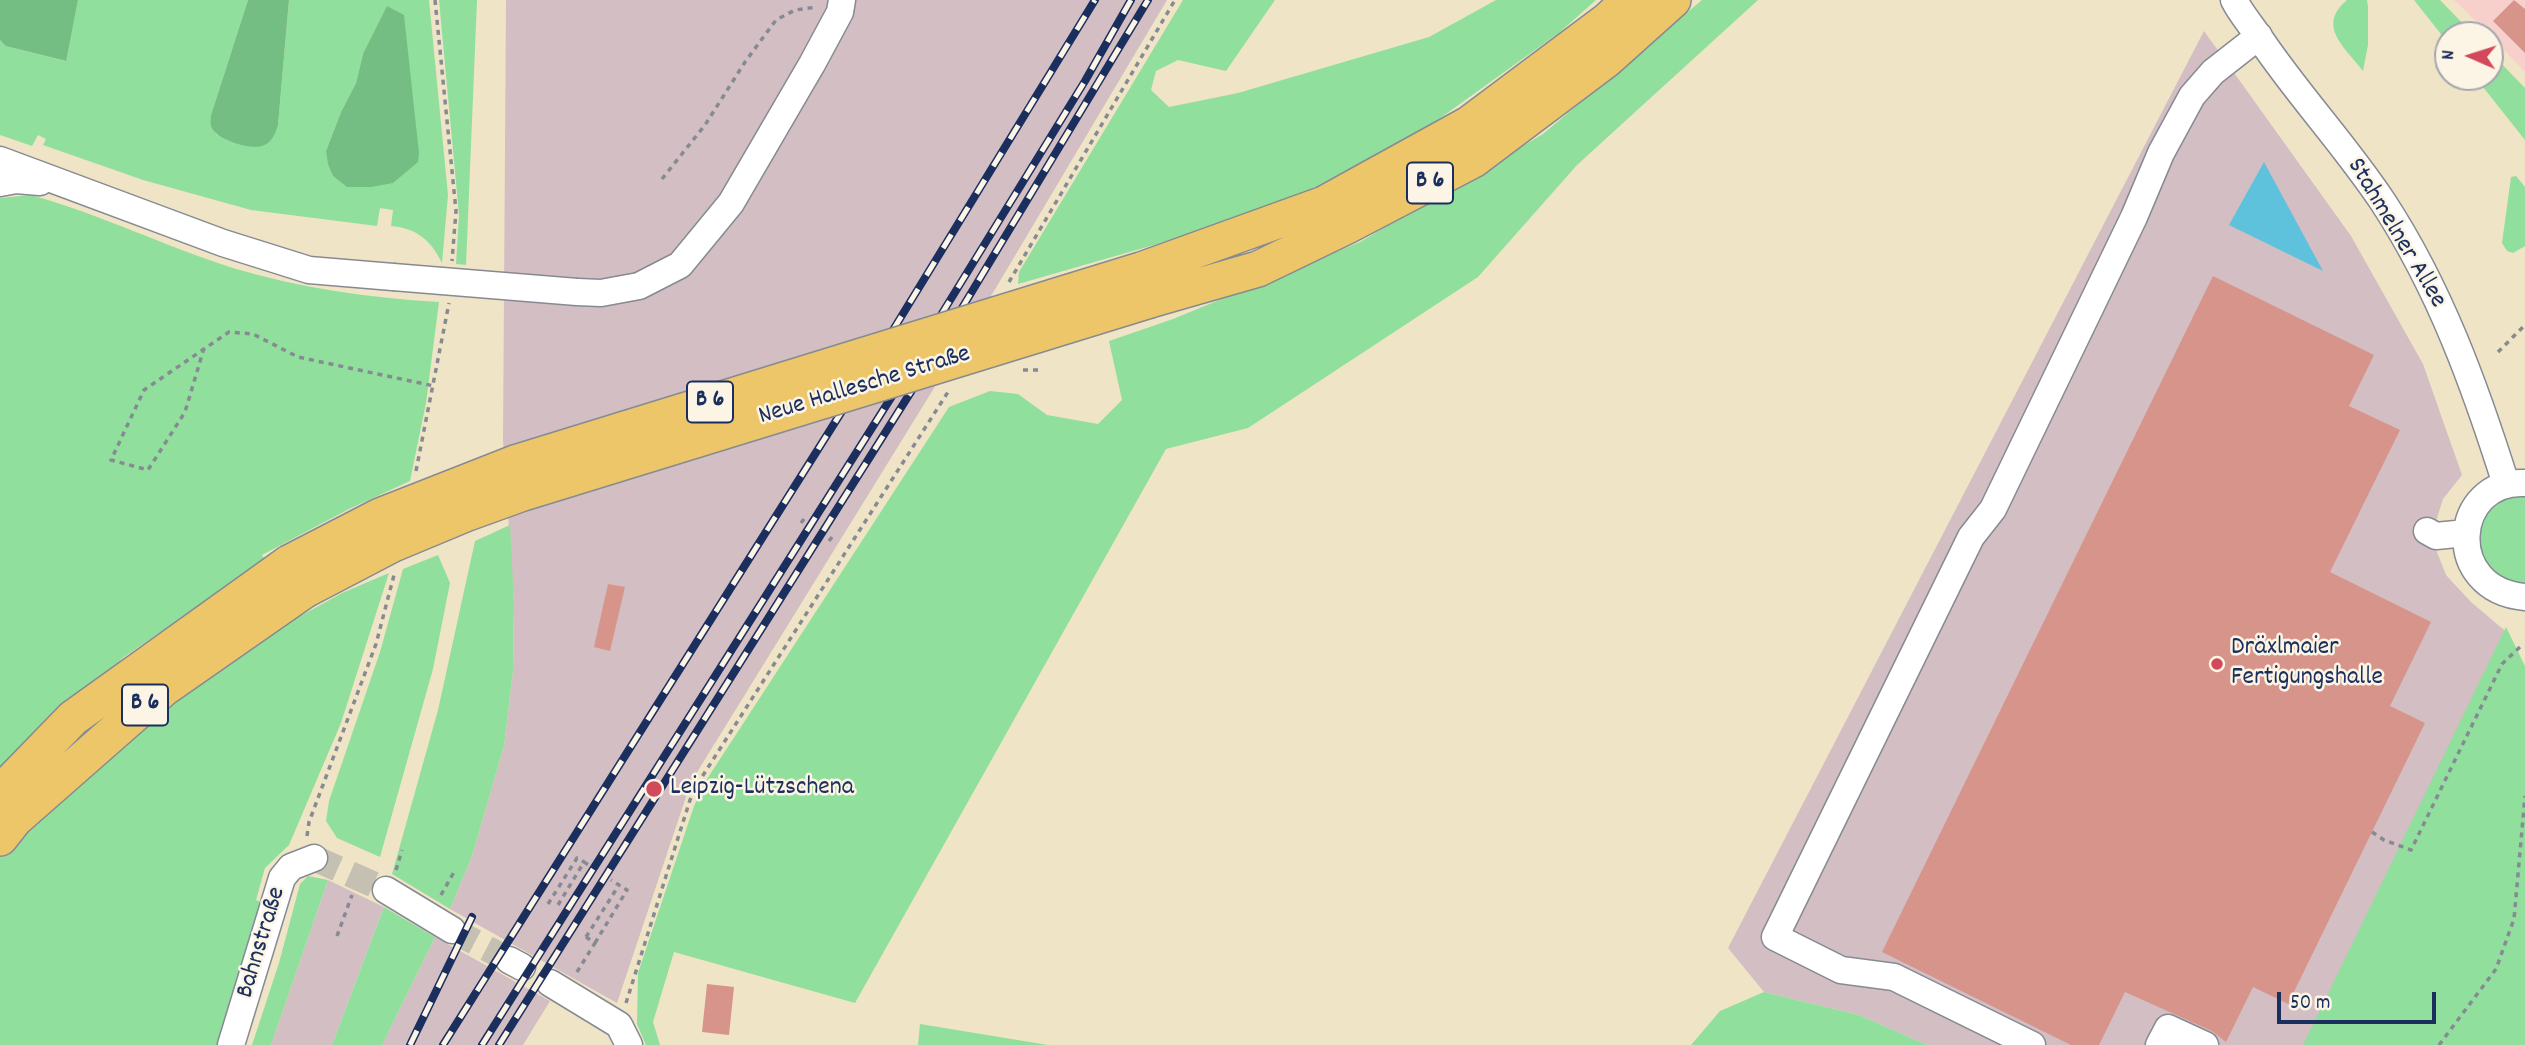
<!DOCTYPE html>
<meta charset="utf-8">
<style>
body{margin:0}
#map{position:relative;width:2525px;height:1045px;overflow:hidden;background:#f0e4c6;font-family:Dekko,sans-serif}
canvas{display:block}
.north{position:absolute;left:2434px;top:21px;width:70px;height:70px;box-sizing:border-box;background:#fcf5e5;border:2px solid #a2a6af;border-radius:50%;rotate:273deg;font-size:19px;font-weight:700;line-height:28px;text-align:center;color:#1b2f5e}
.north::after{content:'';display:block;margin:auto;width:24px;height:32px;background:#d1495b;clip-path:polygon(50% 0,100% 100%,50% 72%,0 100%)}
.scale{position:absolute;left:2277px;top:992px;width:159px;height:32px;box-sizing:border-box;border:4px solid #1b2f5e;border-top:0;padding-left:9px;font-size:21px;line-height:24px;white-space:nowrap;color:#1b2f5e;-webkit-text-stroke:5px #fcf5e5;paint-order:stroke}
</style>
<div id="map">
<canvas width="2525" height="1045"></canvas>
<div class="north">N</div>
<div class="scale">50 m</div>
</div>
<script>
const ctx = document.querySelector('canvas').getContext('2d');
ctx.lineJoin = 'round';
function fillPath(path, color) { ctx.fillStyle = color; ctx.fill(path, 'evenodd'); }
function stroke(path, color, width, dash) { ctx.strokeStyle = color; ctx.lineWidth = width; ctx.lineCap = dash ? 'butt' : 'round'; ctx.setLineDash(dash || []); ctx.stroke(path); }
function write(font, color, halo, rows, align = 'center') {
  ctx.font = font + ' Dekko,sans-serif'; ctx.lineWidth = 5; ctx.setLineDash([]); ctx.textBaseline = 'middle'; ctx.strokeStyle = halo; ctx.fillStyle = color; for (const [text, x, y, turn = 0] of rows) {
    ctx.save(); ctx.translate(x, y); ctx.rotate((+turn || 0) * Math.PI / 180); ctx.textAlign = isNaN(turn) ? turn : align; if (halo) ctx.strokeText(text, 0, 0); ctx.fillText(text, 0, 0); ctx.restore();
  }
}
fillPath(new Path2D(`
 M2454,0H2525V72L2490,35Z`), '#f7d0cc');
fillPath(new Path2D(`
 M506,0H1167L997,286L691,782L617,1003L450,909L472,856L504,746L513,671L514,603L503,440Z
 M2204,31L2351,236L2423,364L2462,475L2443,499L2431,537L2446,575L2471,602L2510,635L2304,1045H1927L1859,1015L1764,992L1728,948Z
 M328,880L384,907L332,1045H271Z
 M435,937L550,1001L523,1045H382Z`), '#d2bec3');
fillPath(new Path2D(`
 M78,0H248L211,115V126L217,135L278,125L289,0H429L448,195L442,263C431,240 416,228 391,226L393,210L380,208L377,226L251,210L143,180L43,145L46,139L38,135L32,146L0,135V40L7,46L65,61ZM363,54L371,187L347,186L333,176L326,151L341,112L356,83Z
 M439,0H477L466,265L456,264L459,215Z
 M1183,0H1275L1226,71L1178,60L1156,71L1151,90L1169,107L1238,93L1429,37L1496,0H1596L1560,32L1432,124L1291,200L1154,245L1018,284L1019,272Z
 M1702,0H1758L1577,165L1478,277L1248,428L1166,449L855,1003L674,952L653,1022L660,1045H646L637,1024L638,973L694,806L707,779L949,407L990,391L1018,394L1047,415L1098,424L1122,400L1109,341L1173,319L1360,242L1543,134Z
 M2347,0H2367L2368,6V45L2363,71C2345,47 2316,26 2347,0Z
 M2414,0H2440L2474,35H2448V43Z
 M2490,52L2525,88V140L2475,77H2490Z
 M2516,176L2525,187V246L2513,253L2507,251L2502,243L2511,177Z
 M31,195C100,214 164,246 233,268C300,288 369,298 439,302L426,403L410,481L349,509L262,555L265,560L124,657L0,769V198Z
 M2525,490V589L2487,573L2475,531L2491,503Z
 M510,525L514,603L513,671L504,746L472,856L450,909L392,874L438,710L475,541Z
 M438,555L450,583L433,669L380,857L337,838L326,821L329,801L380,652L403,569Z
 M389,573L341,723L289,845L265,868L256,900L263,903L219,1045H0V852L219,661L342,593Z
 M2506,627L2525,666V1045H2303Z
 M308,876L328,880L271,1045H252L279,963L300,884Z
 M384,907L435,937L382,1045H332Z
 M1764,992L1859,1015L1927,1045H1691L1720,1011Z
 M920,1024L1048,1045H918Z`), '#91df9d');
fillPath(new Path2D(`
 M0,0H78L66,61L6,46L0,40Z
 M248,0H289L278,125C275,134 272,143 262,146C250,150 214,139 211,126C210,123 211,119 211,115Z
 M387,6L404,15L419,153L418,162L393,183L371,187H347L333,176L328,164L326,151L341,112L356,83L363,54Z`), '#74be84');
fillPath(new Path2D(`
 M2264,162L2323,271L2229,225Z`), '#5ec2dc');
fillPath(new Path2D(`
 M2514,0L2525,9V53L2493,21Z
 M2213,276L2374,355L2349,406L2400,430L2330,572L2431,622L2390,706L2425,723L2288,1004L2253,987L2226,1042L2212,1031L2125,992L2099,1045H2071L1882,952Z
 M608,584L625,587L610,651L594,647Z
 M707,984L734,987L729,1035L702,1032Z`), '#d7948b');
stroke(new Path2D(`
 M314,858L386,890
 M452,930L509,960`), '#c5c0b1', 26, [26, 13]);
const minor = new Path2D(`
 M2234,0C2241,14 2252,26 2261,40C2299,96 2345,145 2383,202C2440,289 2475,386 2506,484
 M0,160L223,243L309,270L393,277
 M0,183L16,180L40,182
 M577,292L601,293L639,286L680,265L731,203L812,64L840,12L842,0
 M2525,483C2452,479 2442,590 2525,597
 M2427,531L2436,536L2466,533
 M386,890L452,930
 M509,960L522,967
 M550,983L619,1025L629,1045
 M231,1045L282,878L291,867L314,858
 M2032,1045L1894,977L1841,970L1775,937L1971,537L1993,509L2134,217L2161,153L2192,96L2213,72L2259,36
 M2159,1045L2168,1028L2205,1045`);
const major = new Path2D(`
 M1141,270L1324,204L1469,124L1608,20L1629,0
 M1150,300L1258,269L1347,226L1473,160L1606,60L1673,0
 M0,793L73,718L289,563
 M0,838L15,819L163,689L305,590`);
stroke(minor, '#868a92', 29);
stroke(major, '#868a92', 38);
stroke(new Path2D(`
 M435,0L456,211L452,261
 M662,179L705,125L745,62L776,20L795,10L817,7
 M1009,282L1175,0
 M204,348L185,412L148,470L111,460L144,390L229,332L253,334L298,357L434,386
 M2498,352L2525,325
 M1023,370H1039
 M416,471L449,303
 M801,523L804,519
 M829,541L832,537
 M2372,832L2384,840L2411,850L2502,664L2522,645
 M307,836L309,822L376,644L394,575
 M396,870L402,850
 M441,895L454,872
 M548,904L577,858L584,862
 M558,905L584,862L590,866
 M337,936L352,895
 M586,937L619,885L611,880
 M595,943L627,890L619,885
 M577,972L595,943L583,935
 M626,1003L690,800L700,780L948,392
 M2439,1045L2496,969L2514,919L2525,796`), '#868a92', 3.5, [5, 5]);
stroke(minor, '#fff', 26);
stroke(major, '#ecc669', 35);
const rail = new Path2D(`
 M962,308L1148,0
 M941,315L1085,81L1131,0
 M893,330L1095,0
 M410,1045L472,917
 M443,1045L844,408
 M482,1045L894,393
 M499,1045L914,387`);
stroke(rail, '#1b2f5e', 8);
stroke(rail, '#fcf5e5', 5, [16]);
const minorBridge = new Path2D(`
 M393,277L577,292`);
const majorBridge = new Path2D(`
 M289,563L380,516L515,463L1141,270
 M305,590L393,544L465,514L523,493L1150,300`);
stroke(minorBridge, '#868a92', 29, []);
stroke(majorBridge, '#868a92', 38, []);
stroke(minorBridge, '#fff', 26);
stroke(majorBridge, '#ecc669', 35);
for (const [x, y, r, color] of [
 [2217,664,7,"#d1495b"],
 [654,789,9,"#d1495b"]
]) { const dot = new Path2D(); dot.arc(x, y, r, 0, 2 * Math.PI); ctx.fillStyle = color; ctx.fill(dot); stroke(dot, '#fcf5e5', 2.5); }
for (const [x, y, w] of [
 [1430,183,46],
 [710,402,46],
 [145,705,46]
]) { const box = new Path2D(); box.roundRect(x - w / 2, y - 20.5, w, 41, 5); ctx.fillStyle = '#fcf5e5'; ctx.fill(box); stroke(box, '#1b2f5e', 2); }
write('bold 24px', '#1b2f5e', null, [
 ["B 6",1430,183],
 ["B 6",710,402],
 ["B 6",145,705]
]);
write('26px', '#1b2f5e', '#fcf5e5', [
 ["Stahmelner Allee",2395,234,59],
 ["Neue Hallesche Straße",865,387,-17],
 ["Bahnstraße",263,943,-73]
]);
write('26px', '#1b2f5e', '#fcf5e5', [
 ["Dräxlmaier",2231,649],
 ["Fertigungshalle",2231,679],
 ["Leipzig-Lützschena",670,789]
], 'left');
</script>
